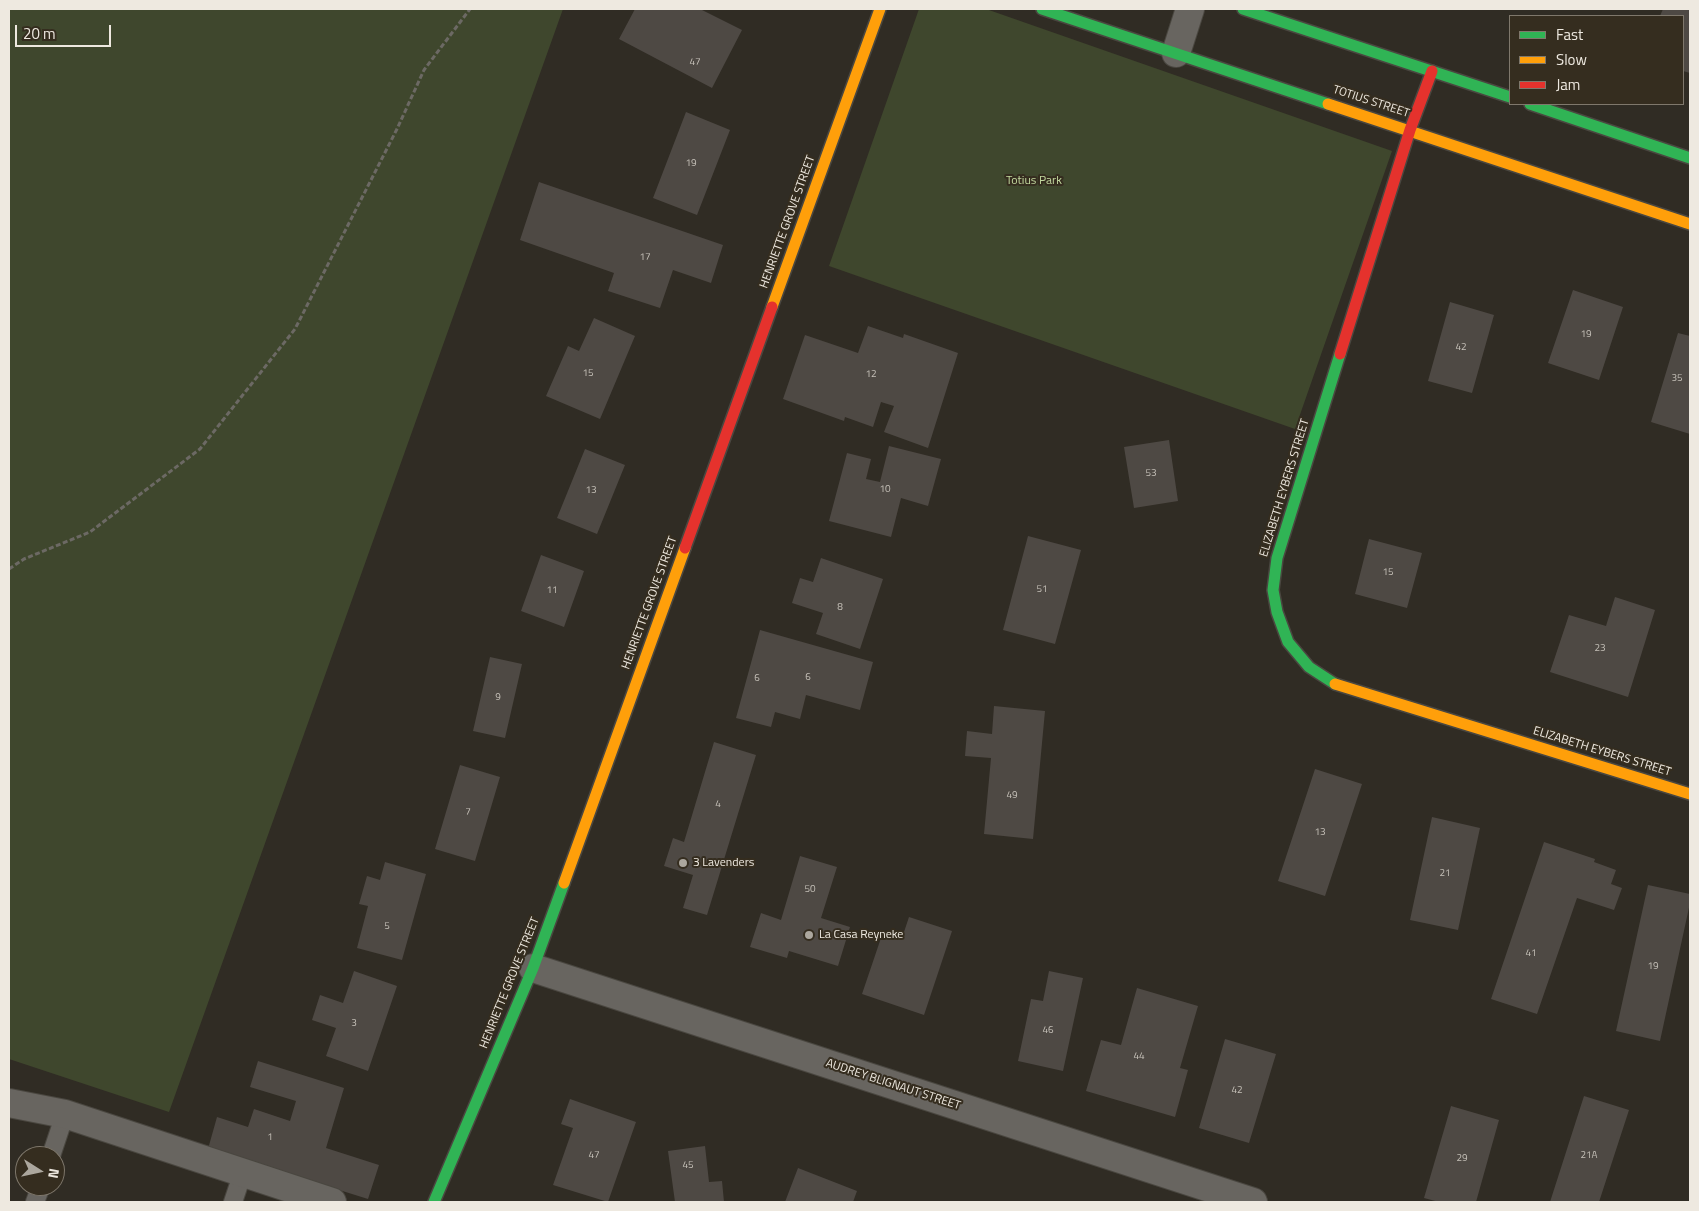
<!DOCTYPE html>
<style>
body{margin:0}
#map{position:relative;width:1699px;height:1211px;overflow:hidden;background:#302c24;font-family:"Titillium Web",sans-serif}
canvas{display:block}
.frame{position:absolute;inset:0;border:10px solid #eee9e0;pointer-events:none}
.legend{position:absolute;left:1509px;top:15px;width:175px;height:90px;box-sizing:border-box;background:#352d1f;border:1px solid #7f786c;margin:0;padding:6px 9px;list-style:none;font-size:15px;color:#eee9e0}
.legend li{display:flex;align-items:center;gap:10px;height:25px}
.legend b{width:25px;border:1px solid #7f786c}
.north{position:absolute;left:15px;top:1146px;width:50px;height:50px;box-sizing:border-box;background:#352d1f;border:1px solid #7f786c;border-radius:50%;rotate:100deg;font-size:14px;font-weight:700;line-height:20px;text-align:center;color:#eee9e0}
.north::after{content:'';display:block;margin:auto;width:18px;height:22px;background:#aca79e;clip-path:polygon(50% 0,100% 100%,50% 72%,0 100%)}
.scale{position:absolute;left:15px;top:25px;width:96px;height:22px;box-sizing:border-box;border:2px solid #eee9e0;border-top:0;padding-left:6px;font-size:15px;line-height:18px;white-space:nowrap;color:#eee9e0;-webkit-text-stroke:4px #352d1f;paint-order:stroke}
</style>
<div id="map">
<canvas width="1699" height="1211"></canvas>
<div class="frame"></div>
<ul class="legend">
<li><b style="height:6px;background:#30b455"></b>Fast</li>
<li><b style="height:6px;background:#ff9f0a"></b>Slow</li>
<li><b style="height:6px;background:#e5322d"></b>Jam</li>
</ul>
<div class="north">N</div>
<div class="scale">20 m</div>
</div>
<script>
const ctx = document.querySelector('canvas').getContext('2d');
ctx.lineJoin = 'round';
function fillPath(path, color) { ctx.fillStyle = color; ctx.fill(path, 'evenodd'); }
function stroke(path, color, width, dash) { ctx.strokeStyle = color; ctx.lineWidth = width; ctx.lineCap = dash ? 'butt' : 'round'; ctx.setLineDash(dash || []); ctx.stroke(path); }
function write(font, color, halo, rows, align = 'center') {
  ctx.font = font + ' "Titillium Web",sans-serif'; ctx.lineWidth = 4; ctx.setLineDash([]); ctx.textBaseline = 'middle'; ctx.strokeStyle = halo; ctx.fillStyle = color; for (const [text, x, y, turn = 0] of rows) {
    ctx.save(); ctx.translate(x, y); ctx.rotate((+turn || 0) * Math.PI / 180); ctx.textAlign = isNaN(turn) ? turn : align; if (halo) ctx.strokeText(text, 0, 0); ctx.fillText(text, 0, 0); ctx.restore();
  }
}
fillPath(new Path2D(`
 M9,9H563L169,1112L9,1059Z
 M919,9H986L1392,151L1295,429L829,266Z`), '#3f472d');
fillPath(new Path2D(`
 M635,9H700L742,30L712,88L619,39Z
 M1663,9H1690V73L1683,71V16H1660Z
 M686,112L730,130L697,215L653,198Z
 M539,182L723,245L711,283L673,270L660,308L608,291L614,273L520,240Z
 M1573,290L1623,307L1599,380L1548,363Z
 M1450,302L1494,315L1472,393L1428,381Z
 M594,318L635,336L600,419L546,396L568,346L579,351Z
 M868,326L903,338L904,334L958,353L928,448L884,432L894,406L881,402L873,427L845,417L844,421L783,399L805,335L858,353Z
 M1678,333L1690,336V434L1651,422Z
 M1169,440L1178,501L1134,508L1124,447Z
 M889,446L941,459L928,506L901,498L891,537L829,521L847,453L871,459L866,479L880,482Z
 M585,449L625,465L597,534L557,518Z
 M1028,536L1081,550L1055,644L1003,630Z
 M1369,539L1422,553L1407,608L1355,594Z
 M541,555L584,571L564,627L521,611Z
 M821,558L883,579L860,649L816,634L823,613L792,603L800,578L813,582Z
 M1615,597L1655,610L1628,697L1550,672L1569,615L1606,626Z
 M760,630L873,662L860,710L806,695L800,719L775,712L771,727L736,718Z
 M490,657L522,664L505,738L473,731Z
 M994,706L1045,711L1033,839L984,834L991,758L965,756L967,731L992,734Z
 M714,742L756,755L707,915L683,908L693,875L664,866L673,838L684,842Z
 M460,765L500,777L475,861L435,849Z
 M1315,769L1362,784L1325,896L1278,881Z
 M1432,817L1480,828L1458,930L1410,920Z
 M1544,842L1595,859L1594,862L1616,870L1611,884L1622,888L1614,910L1577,898L1537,1014L1491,999Z
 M800,856L837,867L821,918L850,927L838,966L789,951L787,958L750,947L761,913L781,920Z
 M385,862L426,874L402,960L357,948L368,906L359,904L367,876L380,880Z
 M1648,885L1690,894V903L1660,1041L1616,1031Z
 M909,917L952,931L924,1015L862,994L883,932L902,938Z
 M354,971L397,986L368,1071L326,1056L336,1028L312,1020L320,995L343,1003Z
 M1049,971L1083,978L1063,1071L1018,1061L1031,999L1043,1001Z
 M1137,988L1198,1006L1180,1068L1188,1070L1175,1117L1086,1091L1101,1040L1121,1045Z
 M1225,1039L1276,1054L1249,1143L1199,1128Z
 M258,1061L344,1088L326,1148L379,1165L368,1199L208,1149L217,1117L248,1127L254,1109L290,1121L296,1101L250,1087Z
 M1584,1096L1629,1110L1599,1202H1550Z
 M570,1099L636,1122L608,1202L553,1185L573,1128L561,1124Z
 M1451,1106L1499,1120L1476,1202H1439L1424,1198Z
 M705,1146L709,1182L722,1181L724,1202H675L668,1151Z
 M798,1168L857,1191L853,1202H785Z`), '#4e4944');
const lane = new Path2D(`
 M51,1156L65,1114
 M35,1202L41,1186
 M233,1202L243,1172`);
const street = new Path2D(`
 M1176,53L1190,9
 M533,968L1253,1202
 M9,1103L65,1114L332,1202`);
const fast = new Path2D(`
 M1042,9L1328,104
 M1243,9L1510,97
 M1530,104L1690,158
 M1335,684L1309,667L1288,642L1277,612L1273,590L1277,558L1340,354
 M434,1202L533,968L564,883`);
const slow = new Path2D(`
 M1328,104L1690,224
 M772,307L880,9
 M1335,684L1690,794
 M564,883L685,548`);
const jam = new Path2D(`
 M1340,354L1410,130L1432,71
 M685,548L772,307`);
stroke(lane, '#4a4740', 20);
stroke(street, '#4a4740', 30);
stroke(fast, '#4a4740', 14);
stroke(slow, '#4a4740', 14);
stroke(jam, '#4a4740', 14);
stroke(new Path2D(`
 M9,569L24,559L90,532L200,449L295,329L397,129L424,70L470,9`), '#6c6964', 3, [5, 2.5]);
stroke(lane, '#686560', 18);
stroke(street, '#686560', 28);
stroke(fast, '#30b455', 11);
stroke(slow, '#ff9f0a', 11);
stroke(jam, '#e5322d', 11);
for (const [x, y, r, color] of [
 [683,863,5,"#aca79e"],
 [809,935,5,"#aca79e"]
]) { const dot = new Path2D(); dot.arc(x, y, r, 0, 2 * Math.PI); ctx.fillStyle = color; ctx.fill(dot); stroke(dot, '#352d1f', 2); }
write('10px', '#c6c1b9', null, [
 ["47",695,63],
 ["19",691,164],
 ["17",645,258],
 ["19",1586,335],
 ["42",1461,348],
 ["15",588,374],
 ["12",871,375],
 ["35",1677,379],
 ["53",1151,474],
 ["10",885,490],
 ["13",591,491],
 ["15",1388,573],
 ["51",1042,590],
 ["11",552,591],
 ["8",840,608],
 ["23",1600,649],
 ["6",808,678],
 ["6",757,679],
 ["9",498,698],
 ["49",1012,796],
 ["4",718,805],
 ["7",468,813],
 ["13",1320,833],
 ["21",1445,874],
 ["50",810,890],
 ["5",387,927],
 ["41",1531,954],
 ["19",1653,967],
 ["3",354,1024],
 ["46",1048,1031],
 ["44",1139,1057],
 ["42",1237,1091],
 ["1",270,1138],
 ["47",594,1156],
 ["21A",1589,1156],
 ["29",1462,1159],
 ["45",688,1166]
]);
write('12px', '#eee9e0', '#352d1f', [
 ["TOTIUS STREET",1371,102,18],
 ["HENRIETTE GROVE STREET",788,222,-70],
 ["ELIZABETH EYBERS STREET",1285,488,-73],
 ["HENRIETTE GROVE STREET",650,603,-70],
 ["ELIZABETH EYBERS STREET",1602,752,17],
 ["HENRIETTE GROVE STREET",510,983,-68],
 ["AUDREY BLIGNAUT STREET",893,1085,18]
]);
write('12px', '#c3d99f', '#352d1f', [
 ["Totius Park",1034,181]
]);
write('12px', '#eee9e0', '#352d1f', [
 ["3 Lavenders",693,863],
 ["La Casa Reyneke",819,935]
], 'left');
</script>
